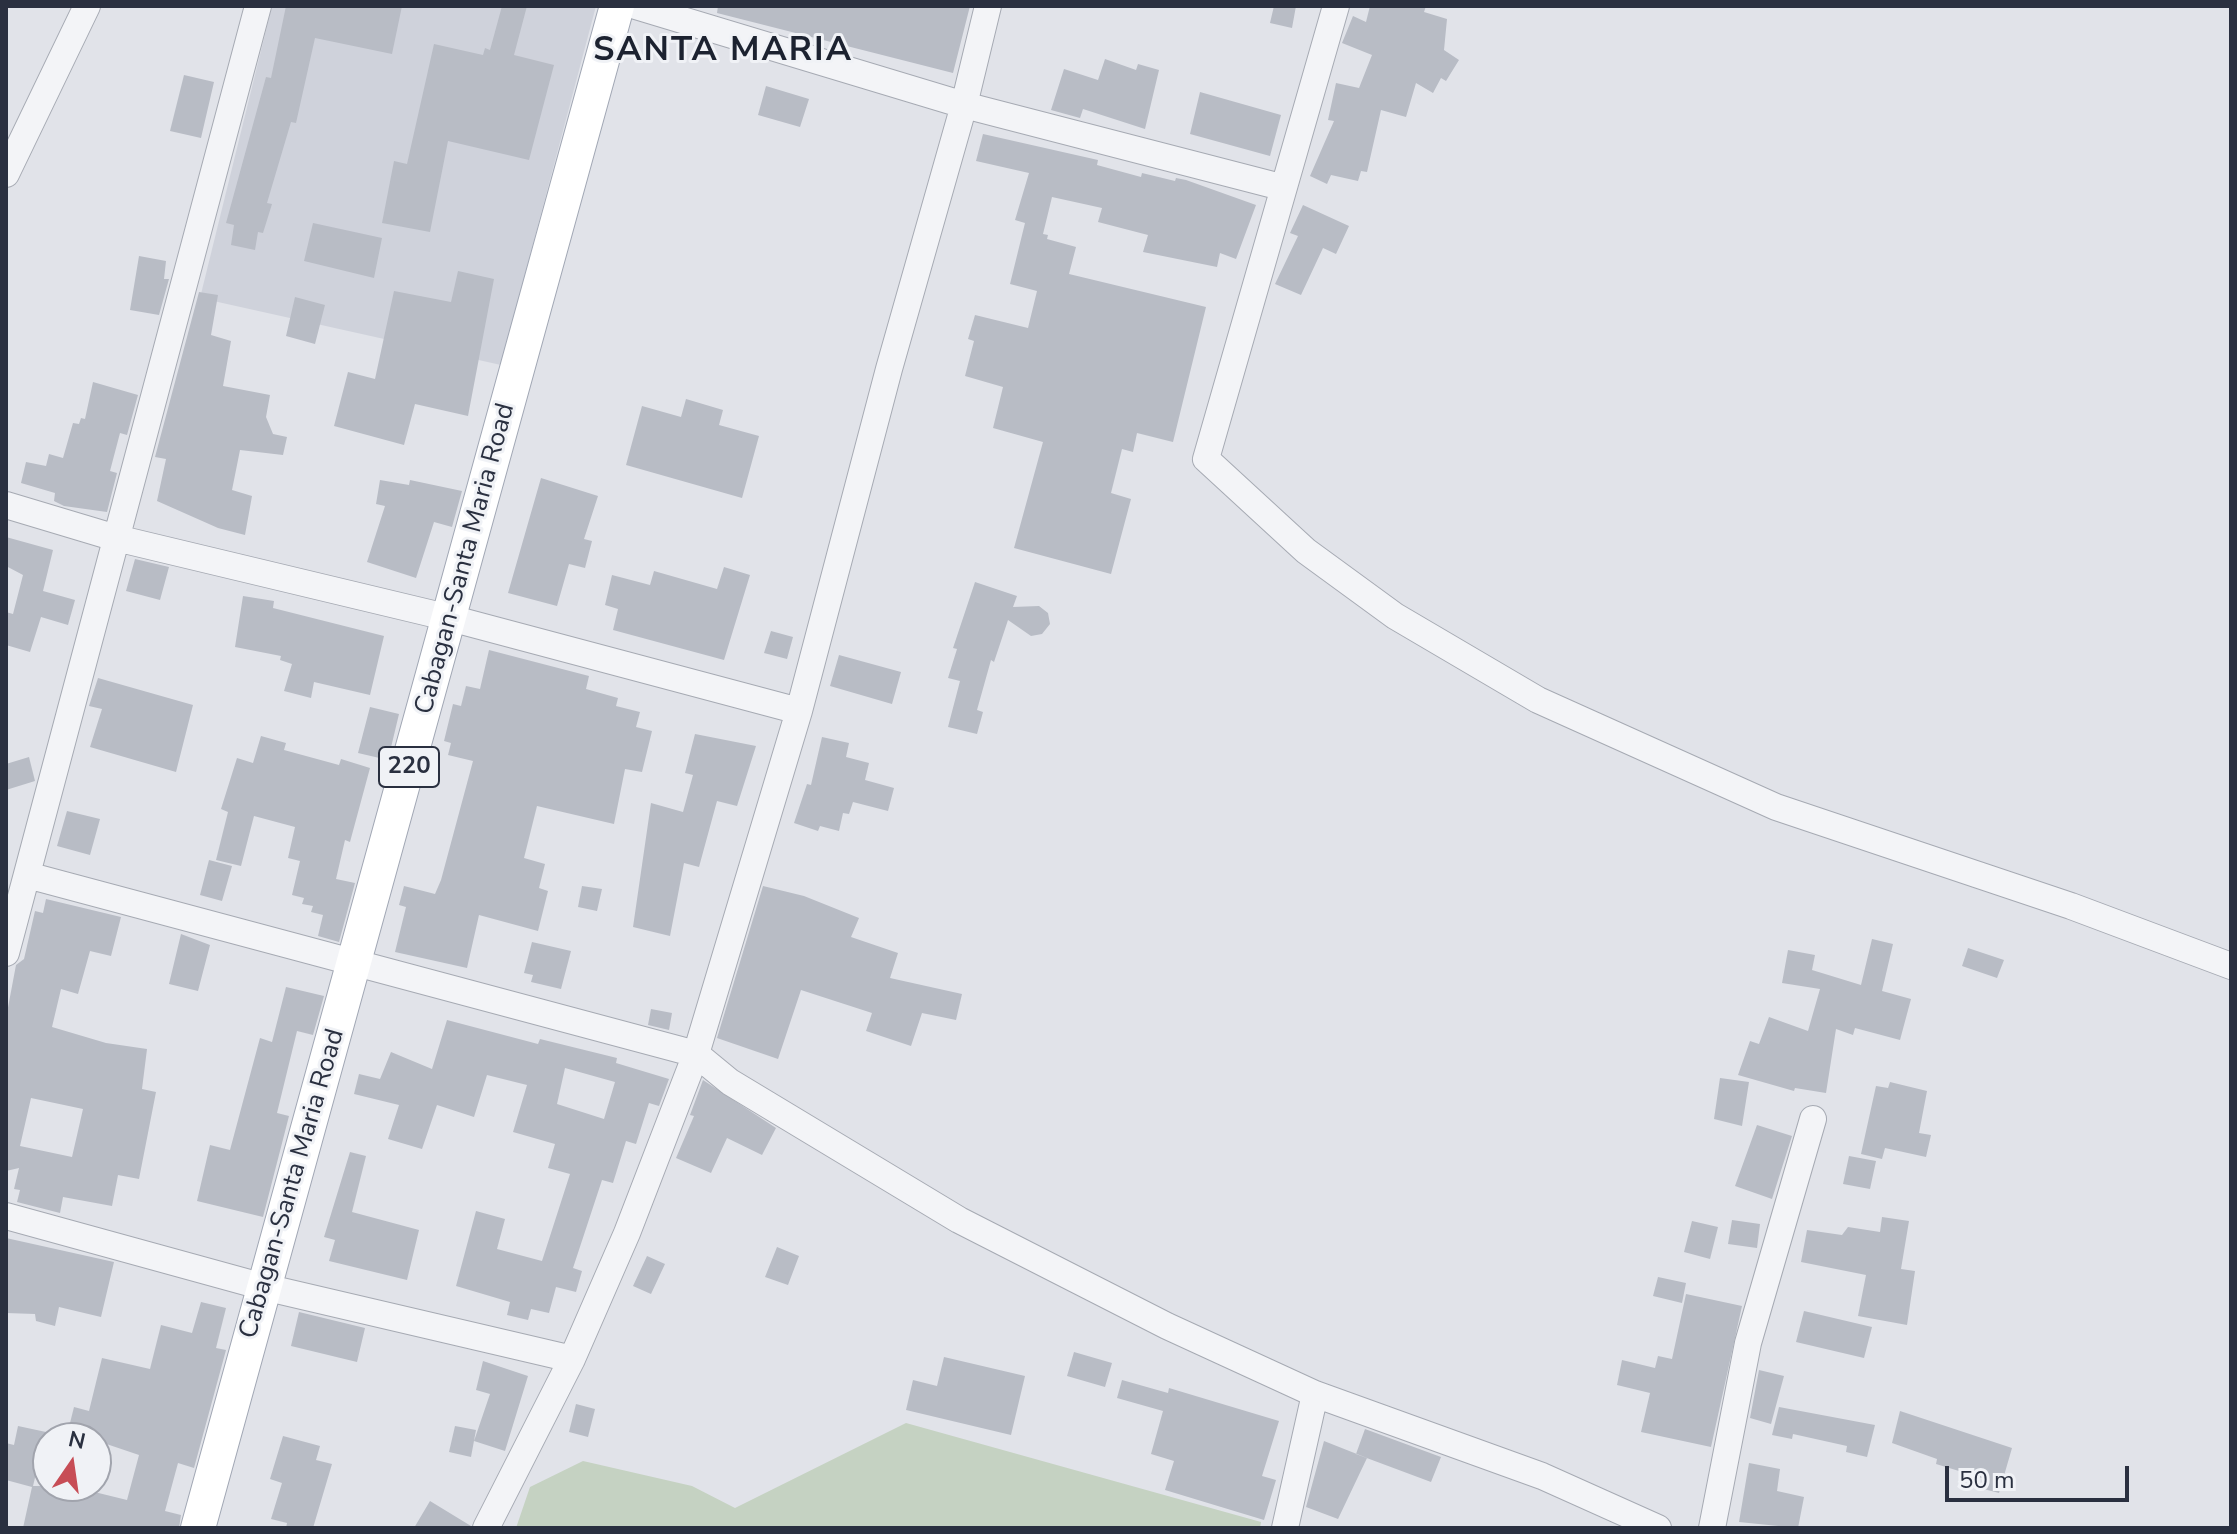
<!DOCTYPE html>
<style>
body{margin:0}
#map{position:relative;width:2237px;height:1534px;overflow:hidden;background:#e1e3e9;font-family:"Nunito Sans",sans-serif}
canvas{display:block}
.frame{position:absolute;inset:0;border:8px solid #2a3040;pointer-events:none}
.north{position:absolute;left:32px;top:1422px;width:80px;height:80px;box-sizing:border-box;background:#f0f2f6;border:2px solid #a1a4ad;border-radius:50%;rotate:13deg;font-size:22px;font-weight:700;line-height:32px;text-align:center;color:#2a3040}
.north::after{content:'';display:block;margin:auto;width:28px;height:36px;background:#c74d56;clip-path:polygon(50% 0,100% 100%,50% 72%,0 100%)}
.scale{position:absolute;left:1945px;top:1466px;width:184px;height:36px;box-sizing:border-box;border:4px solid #2a3040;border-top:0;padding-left:10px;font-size:24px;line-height:28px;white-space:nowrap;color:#2a3040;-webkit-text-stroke:6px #f0f2f6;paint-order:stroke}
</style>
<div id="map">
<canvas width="2237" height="1534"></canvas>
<div class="frame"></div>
<div class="north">N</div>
<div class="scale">50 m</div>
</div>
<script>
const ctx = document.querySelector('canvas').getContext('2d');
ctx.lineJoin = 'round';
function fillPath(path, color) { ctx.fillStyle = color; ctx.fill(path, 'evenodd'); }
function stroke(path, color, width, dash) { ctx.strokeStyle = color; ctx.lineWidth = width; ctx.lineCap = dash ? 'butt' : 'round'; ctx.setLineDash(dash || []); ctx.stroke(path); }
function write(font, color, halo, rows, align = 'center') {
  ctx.font = font + ' "Nunito Sans",sans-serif'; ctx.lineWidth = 6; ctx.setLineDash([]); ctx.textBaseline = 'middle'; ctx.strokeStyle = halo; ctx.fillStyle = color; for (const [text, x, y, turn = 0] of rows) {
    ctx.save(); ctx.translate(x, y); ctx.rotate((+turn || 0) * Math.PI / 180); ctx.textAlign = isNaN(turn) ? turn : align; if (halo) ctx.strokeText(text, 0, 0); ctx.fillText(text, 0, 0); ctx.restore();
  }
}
fillPath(new Path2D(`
 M272,6H596L501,365L200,298Z`), '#cfd2db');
fillPath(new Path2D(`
 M906,1423L1261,1522L1260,1528H516L530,1487L583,1461L692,1486L735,1508Z`), '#c5d2c2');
fillPath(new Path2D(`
 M286,6H402L392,54L315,38L296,123L291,122L267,203L272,204L263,233L258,232L255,250L231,245L234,225L226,223L266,77L271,78Z
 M502,6H527L514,55L554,65L529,160L448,141L430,232L382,223L394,161L407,164L434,44L483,55L485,48L490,50Z
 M718,6H970L953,73L717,13Z
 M1274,6H1296L1292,28L1270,23Z
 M1370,6H1426L1424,12L1447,19L1444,50L1459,60L1446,81L1441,78L1433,93L1416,83L1406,117L1381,110L1367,172L1361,171L1358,181L1331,175L1327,184L1310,176L1334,121L1328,120L1336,83L1359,88L1372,55L1342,43L1353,16L1366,22Z
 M1105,59L1136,70L1138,64L1159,70L1145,129L1083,109L1080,118L1051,110L1064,69L1098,80Z
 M184,75L214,82L201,138L170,131Z
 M766,86L809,99L800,127L758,115Z
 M1200,92L1281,115L1270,156L1190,134Z
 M983,134L1098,160L1097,165L1141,177L1142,173L1175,181L1176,178L1186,180L1256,205L1236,259L1220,253L1217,267L1143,252L1148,235L1098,222L1102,208L1052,197L1043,234L1048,235L1047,239L1076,247L1069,274L1206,307L1173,442L1137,433L1133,452L1122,449L1111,493L1131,499L1111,574L1014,548L1043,442L993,428L1003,387L965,376L974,341L968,339L975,315L1028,328L1037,291L1010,284L1025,223L1015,220L1029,173L976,161Z
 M1303,205L1349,226L1336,254L1323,248L1301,295L1275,284L1298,236L1290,233Z
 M313,223L382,238L374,278L304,261Z
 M139,256L166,261L164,279H169L159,315L130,310Z
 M458,271L494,279L468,416L415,404L404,445L334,426L348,372L375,379L394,291L451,302Z
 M199,292L218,295L211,335L231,341L223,386L270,395L266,417L273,434L287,437L283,455L240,450L232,490L252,496L245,535L218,528L157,501L166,459L155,457Z
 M295,297L325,305L315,344L286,336Z
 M93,382L138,395L127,435L120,433L110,471L117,473L107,512L64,506L54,501L55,493L21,483L26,462L46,466L49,454L63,458L73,423L79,424L81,418L85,419Z
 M686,399L723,410L719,425L759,436L742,498L626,465L642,406L681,417Z
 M541,478L598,496L584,539L592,541L585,568L569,564L557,606L508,593Z
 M380,480L409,485L410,480L462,491L452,527L434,522L416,578L367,562L385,506L376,504Z
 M6,537L53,550L43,591L75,600L68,625L41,617L30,652L6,645V612L13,614L23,575L6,566Z
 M135,559L169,567L160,600L126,591Z
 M724,567L750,575L724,660L613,630L618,609L605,605L612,575L650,585L654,571L717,589Z
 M975,582L1017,596L1013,607L1039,606L1048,613L1050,624L1042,634L1031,636L1008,620L994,662L991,660L977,710L983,712L977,734L948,727L960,681L948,678L957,649L953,648Z
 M243,596L274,601L273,608L384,636L370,695L314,682L311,698L284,691L292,664L280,660L281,656L235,647Z
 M771,631L793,637L787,659L764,653Z
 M489,650L589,676L586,689L618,698L616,706L640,712L636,727L652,731L642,772L625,769L614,824L537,806L524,858L545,864L539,888L548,891L538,931L479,915L467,968L395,952L406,907L399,905L404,886L435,894L441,880L473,761L448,755L451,743L444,741L453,704L461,706L466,686L480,689Z
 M839,655L901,672L892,704L830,686Z
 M98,678L193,705L176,772L90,747L102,709L89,706Z
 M370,707L399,714L388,760L358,753Z
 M695,734L756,746L737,806L717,801L699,867L684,863L670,936L633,927L651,803L683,812L693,775L685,773Z
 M261,736L286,743L284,750L339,765L341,759L370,768L350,842L345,840L336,879L355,883L339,942L318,936L323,915L311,912L313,906L302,904L304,898L292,895L300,861L288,858L295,827L254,816L241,866L216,860L228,812L221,809L237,758L253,763Z
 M822,737L849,743L846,757L869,763L865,780L894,788L888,811L853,802L849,814L843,813L839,831L820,826L818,831L794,823L807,784L811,785Z
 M29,757L35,781L6,790V764Z
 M67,811L100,819L90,855L57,846Z
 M209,860L232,866L222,901L200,895Z
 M582,886L602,889L597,911L578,907Z
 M763,886L804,896L859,918L851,937L898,953L890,978L962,994L956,1020L922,1013L911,1046L866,1031L872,1013L801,990L778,1059L717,1038Z
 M46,899L121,917L111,956L90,951L78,994L61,989L52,1027L106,1043L147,1049L142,1089L156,1092L139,1179L118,1175L112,1206L63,1197L60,1213L17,1202L20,1190L14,1189L19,1168L6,1171V1018L16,965L24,959L35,911L43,913ZM31,1098L83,1109L72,1157L20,1146Z
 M181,934L210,945L198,991L169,984Z
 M1872,939L1893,944L1882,991L1911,999L1900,1040L1855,1028L1853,1035L1836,1029L1826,1093L1795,1088L1794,1091L1738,1075L1750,1041L1759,1044L1769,1017L1808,1031L1820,989L1782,983L1788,950L1815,955L1812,970L1861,985Z
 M532,942L571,951L561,989L531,982L533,975L524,973Z
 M1968,948L2004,960L1997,978L1962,966Z
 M286,987L324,996L313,1035L297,1031L277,1113L289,1116L263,1217L197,1201L210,1145L230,1150L260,1038L272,1042Z
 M651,1009L672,1013L669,1030L648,1025Z
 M447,1020L538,1044L540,1039L617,1058L616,1063L669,1079L659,1106L649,1103L636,1144L626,1141L613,1183L602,1180L573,1268L582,1271L576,1292L556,1287L549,1313L531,1309L528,1320L507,1315L510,1302L456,1286L476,1211L505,1219L497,1249L542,1261L570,1174L548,1168L555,1144L513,1132L527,1085L487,1075L474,1117L437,1105L422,1149L388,1139L399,1105L354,1094L359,1074L380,1079L391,1052L432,1069ZM565,1068L615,1082L604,1119L557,1104Z
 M1720,1078L1749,1082L1742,1126L1714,1119Z
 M703,1080L776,1128L762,1155L727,1138L711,1173L676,1158L694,1116L690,1115Z
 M1890,1082L1927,1091L1919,1133L1931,1135L1926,1157L1885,1148L1882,1159L1861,1154L1876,1086L1888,1088Z
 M1757,1125L1792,1136L1772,1199L1735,1186Z
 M350,1152L366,1156L352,1212L419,1230L407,1280L329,1261L335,1240L324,1237Z
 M1849,1156L1876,1161L1870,1189L1843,1184Z
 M1882,1217L1909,1221L1901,1269L1915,1271L1907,1325L1858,1316L1866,1275L1801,1262L1807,1230L1842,1235L1848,1227L1880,1232Z
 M1732,1220L1760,1224L1757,1248L1728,1244Z
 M1692,1221L1718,1227L1710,1259L1684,1252Z
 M6,1238L114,1262L101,1317L59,1307L55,1326L36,1321L35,1314L6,1313Z
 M777,1247L799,1256L788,1285L765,1277Z
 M647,1256L665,1264L651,1294L633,1286Z
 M1658,1277L1686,1283L1682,1303L1653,1296Z
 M1686,1294L1742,1306L1711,1447L1641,1432L1650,1393L1617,1385L1622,1360L1655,1368L1658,1356L1672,1359Z
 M201,1302L226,1308L216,1348L226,1350L194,1468L178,1463L165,1511L181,1515L179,1528H23L32,1487L6,1480V1443L14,1445L18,1426L46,1432L33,1486H70L127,1500L139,1455L68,1431L74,1407L89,1411L102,1358L150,1369L161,1325L192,1333Z
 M1804,1311L1872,1327L1864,1358L1796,1342Z
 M299,1312L365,1328L357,1362L291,1346Z
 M1074,1352L1112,1363L1105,1387L1067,1376Z
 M944,1357L1025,1376L1011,1435L906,1410L913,1380L937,1386Z
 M483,1361L528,1376L505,1451L474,1441L490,1394L476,1390Z
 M1759,1370L1784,1376L1771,1424L1750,1418Z
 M1122,1380L1168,1393L1169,1388L1279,1421L1262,1476L1276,1480L1264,1520L1165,1490L1174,1461L1151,1454L1163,1411L1117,1398Z
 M576,1404L595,1409L588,1437L569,1432Z
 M1779,1407L1875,1425L1867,1457L1846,1452L1847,1446L1793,1434L1792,1439L1772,1435Z
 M1900,1411L2012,1448L1999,1493L1980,1488L1982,1478L1936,1464L1937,1459L1892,1443Z
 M455,1426L476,1430L471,1457L449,1452Z
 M1365,1429L1441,1457L1431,1482L1356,1454Z
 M283,1436L320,1446L316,1460L332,1464L313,1528H286L287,1523L271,1519L282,1483L270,1479Z
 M1324,1441L1367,1458L1338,1519L1306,1507Z
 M1749,1463L1780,1469L1777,1491L1804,1497L1798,1528L1739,1522Z
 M430,1501L471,1526L470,1528H414Z`), '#b8bcc5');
const minor = new Path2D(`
 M636,6L964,105L1281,187
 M1336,6L1206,459L1306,551L1395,616L1538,700L1776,807L2071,906L2231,966
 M6,174L87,6
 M6,505L116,538L450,618L799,711
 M27,875L696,1054L730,1082L959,1220L1167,1326L1315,1394L1542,1476L1658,1528
 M6,953L258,6
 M6,1216L264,1287L572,1359
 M486,1528L572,1359L627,1233L696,1054L799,711L889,369L964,105L988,6
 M1285,1528L1315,1394
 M1712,1528L1748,1343L1813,1119`);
const major = new Path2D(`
 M198,1528L617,6`);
stroke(minor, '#a6aab3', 28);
stroke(major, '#a1a7b4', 36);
stroke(minor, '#f3f4f7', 26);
stroke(major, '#fff', 34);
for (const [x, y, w] of [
 [409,767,60]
]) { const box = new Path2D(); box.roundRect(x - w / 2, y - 20, w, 40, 6); ctx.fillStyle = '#f0f2f6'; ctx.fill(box); stroke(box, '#2a3040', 2); }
write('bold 24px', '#2a3040', null, [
 ["220",409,767]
]);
write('26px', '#2a3040', '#f0f2f6', [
 ["Cabagan-Santa Maria Road",466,559,-75],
 ["Cabagan-Santa Maria Road",293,1184,-74]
]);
ctx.letterSpacing = '2px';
write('bold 34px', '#1c2230', '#f0f2f6', [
 ["SANTA MARIA",723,52]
]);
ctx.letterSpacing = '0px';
</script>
